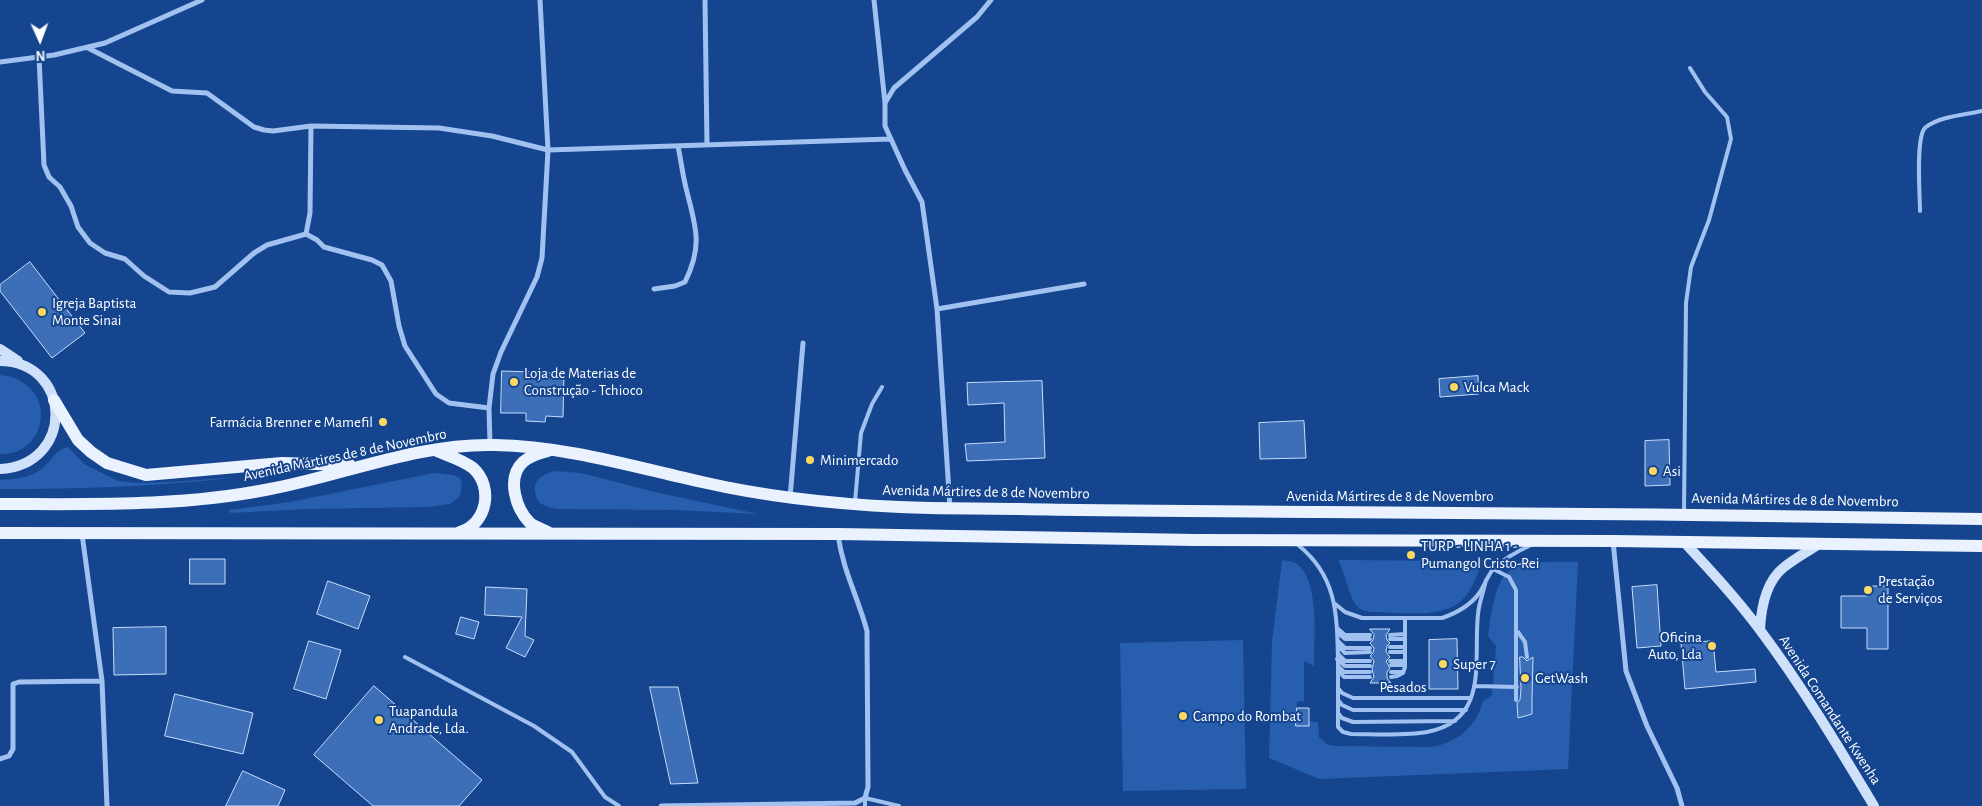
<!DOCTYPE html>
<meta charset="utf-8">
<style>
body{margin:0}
#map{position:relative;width:1982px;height:806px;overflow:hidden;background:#15458f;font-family:"Alegreya Sans",sans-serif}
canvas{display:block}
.north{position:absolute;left:15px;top:15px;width:50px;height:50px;-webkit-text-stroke:4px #15458f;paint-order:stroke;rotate:178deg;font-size:14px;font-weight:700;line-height:20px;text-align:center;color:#fff}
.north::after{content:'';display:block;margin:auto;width:18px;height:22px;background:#fff;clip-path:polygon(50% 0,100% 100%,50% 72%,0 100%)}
</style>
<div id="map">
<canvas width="1982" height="806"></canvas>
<div class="north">N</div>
</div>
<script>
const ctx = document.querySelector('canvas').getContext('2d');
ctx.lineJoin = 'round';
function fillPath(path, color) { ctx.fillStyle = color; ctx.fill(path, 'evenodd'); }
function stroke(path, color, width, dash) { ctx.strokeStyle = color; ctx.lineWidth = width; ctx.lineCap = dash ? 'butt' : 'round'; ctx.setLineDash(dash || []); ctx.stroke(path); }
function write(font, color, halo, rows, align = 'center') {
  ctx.font = font + ' "Alegreya Sans",sans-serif'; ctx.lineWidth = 4; ctx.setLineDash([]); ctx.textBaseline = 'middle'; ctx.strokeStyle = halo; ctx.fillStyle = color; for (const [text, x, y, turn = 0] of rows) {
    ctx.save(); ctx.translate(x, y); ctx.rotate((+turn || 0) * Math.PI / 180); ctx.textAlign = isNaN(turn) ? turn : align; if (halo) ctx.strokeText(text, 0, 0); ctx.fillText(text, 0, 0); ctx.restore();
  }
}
fillPath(new Path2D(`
 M0,375C59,381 50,456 0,454Z
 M68,447L84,464L118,481L136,483L172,482L237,477C157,487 80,489 0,489V480C17,479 31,478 44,467C52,460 56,449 68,447Z
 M556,471L581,473L659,493L758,514L675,510L556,509C553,508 547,507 544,505C540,504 537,500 536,496C531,481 542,474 556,471Z
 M434,473L453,475L460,478L462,483L460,496L450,504L428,507L309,509L230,513L229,510L290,502Z
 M1282,560C1287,561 1294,561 1297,564C1320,581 1314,640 1314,666L1304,661V701L1297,702L1296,726H1309V722H1318L1319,737L1328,745L1336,746L1430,747C1456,744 1476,727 1483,701L1492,695L1496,646L1488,636C1498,562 1506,561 1578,562L1568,769L1319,779L1269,758L1272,642Z
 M1338,560L1483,561C1477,574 1473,589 1463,599C1443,620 1399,612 1372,612C1366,611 1361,611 1357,606C1350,600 1345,572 1338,560Z
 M1243,640L1246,789L1123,791L1120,643Z`), '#275eae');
const building = new Path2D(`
 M30,262L85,333L52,358L0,291V285Z
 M502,371L564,373L563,417L546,416L545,422L526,421V413H501Z
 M1478,376L1479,394L1440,397L1439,379Z
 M1042,381L1045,458L967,461L965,444L1005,442L1004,403L968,405L967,383Z
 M1304,421L1306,458L1260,459L1259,423Z
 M1669,440L1670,485L1645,486V441Z
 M190,559H225V584H190Z
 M328,581L370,596L358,629L317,614Z
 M1657,585L1661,646L1637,648L1632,587Z
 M1866,586H1888V649H1867V628H1841V596H1867Z
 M486,587L527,589L525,636L534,640L525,657L506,648L522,617L485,615Z
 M461,617L479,622L474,639L456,634Z
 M166,627V674L114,675L113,628Z
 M1370,629H1390L1386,635L1387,640L1390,643L1387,646L1386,652L1390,657L1386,661L1390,668L1387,672V678L1391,683H1370L1374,677L1372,669L1374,661L1370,656L1373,653L1374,648L1370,643L1373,640L1374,635Z
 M1457,639L1458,689H1429V640Z
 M309,641L341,650L326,699L294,689Z
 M1713,641L1716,672L1755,669L1756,682L1685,689L1681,644Z
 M1520,657H1523L1527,661L1533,657L1532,699V714L1518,718L1517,703L1520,700L1521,688Z
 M374,686L482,780L459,806H373L314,755Z
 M650,687H678L698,783L671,784Z
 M175,694L253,713L243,754L165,736Z
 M1297,708H1309V726H1296Z
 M243,771L285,790L278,806H226Z`);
fillPath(building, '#3d6fb8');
stroke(building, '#c8ddfc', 1);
stroke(new Path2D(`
 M1920,211C1920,196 1915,134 1926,127C1941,116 1965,115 1982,111
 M855,502L861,433L872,404L882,387
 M1684,513L1686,303L1691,267L1709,220L1731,139L1727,117L1705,92L1690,68
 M1298,545C1337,576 1337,614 1338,661C1338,683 1338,705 1338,727L1343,732L1351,734C1372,734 1407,736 1427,732C1490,720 1473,661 1478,614C1479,602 1484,591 1486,580
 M1493,569L1509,577L1516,590V700
 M1334,603L1345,612L1362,618H1442C1457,613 1471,605 1480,592C1485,584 1488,575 1494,568C1505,558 1518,551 1531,545
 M1337,628L1345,635H1370
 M1518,632L1525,642L1527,657
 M1338,633L1345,639H1370
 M1390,635L1405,634
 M1390,639H1405
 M1338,641L1345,648H1370
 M1338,646L1345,653L1370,652
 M1390,647H1405
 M1390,652H1405
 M1338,654L1345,661H1370
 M405,657L534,726L572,752L605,797L619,806
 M1337,659L1345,666H1370
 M1390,661H1405
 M1391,665H1405
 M1339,667L1344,672H1370
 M1338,670L1344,677H1370
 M1391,672H1403
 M1391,677L1397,676L1403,673L1405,667V618
 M1474,686L1517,687
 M1338,688L1342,693L1353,698H1471
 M1338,700L1342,705L1353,710H1466
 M1338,713L1342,718L1353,722L1455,721
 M865,806V798L899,806`), '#a1c1f0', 4);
stroke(new Path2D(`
 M705,0L707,145
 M874,0L885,103V126L905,170L922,202L937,309L950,508
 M88,48L172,91L207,93L254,127L264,130L273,131L311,126L439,128L492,136L548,150L890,139
 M39,57L44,165L49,177L60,187L71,206L78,227L90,243L105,253L125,259L144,276L169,292L190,293L215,287L254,253L267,245L306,234L317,240L324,247L372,260L382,265L391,281L399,326L405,346L436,394L449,403L489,408
 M0,62L54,55L105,43L202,0
 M885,103L894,88L977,17L991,0
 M306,234L310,213L311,126
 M654,289L675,286L685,282C703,245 696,228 687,192C683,177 681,161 678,146
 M937,309L1084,284
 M490,444L489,408L493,374L501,352L537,277L542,258L548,150L540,0
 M790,498L803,343
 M82,534L102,681L107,806
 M1613,541L1626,671L1647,726L1677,788L1682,806
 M0,759L9,756L13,749V684L19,682L102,681
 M661,806L855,803L865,798L868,787L867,631C858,597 843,571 838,535`), '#a1c1f0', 5);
stroke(new Path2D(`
 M0,349L18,361
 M0,361C73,362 75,465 0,469
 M1685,543C1711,571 1737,599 1760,630C1802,686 1838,746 1874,806
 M1760,630C1761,609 1766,582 1783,568C1794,559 1807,552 1819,544`), '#cfe0fb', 10);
stroke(new Path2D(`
 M54,400L78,440L91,452L107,463L146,475L282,463L350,465
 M437,451C449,456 463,460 473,468C494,487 487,524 460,532
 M0,504C90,504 181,507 270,489C344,475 418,443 495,445C565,446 634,467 702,482C767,497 833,504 900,507C940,509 980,508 1020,509C1120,511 1221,511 1321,512C1541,513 1762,515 1982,519
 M548,532C542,529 535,527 530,523C516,509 506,478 523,462C530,456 540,453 548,451
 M0,533L838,534L1196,540L1613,541L1982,546`), '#eaf1ff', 12);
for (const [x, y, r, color] of [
 [42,312,5,"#ffd860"],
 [514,382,5,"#ffd860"],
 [1454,387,5,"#ffd860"],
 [383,422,5,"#ffd860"],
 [810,460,5,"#ffd860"],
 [1653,471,5,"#ffd860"],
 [1411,555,5,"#ffd860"],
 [1868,590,5,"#ffd860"],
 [1712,646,5,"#ffd860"],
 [1443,664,5,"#ffd860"],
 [1525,678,5,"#ffd860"],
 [1183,716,5,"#ffd860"],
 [379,720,5,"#ffd860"]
]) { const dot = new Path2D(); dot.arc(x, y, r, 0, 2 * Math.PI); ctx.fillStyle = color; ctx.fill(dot); stroke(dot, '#15458f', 2); }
write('15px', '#fff', '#15458f', [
 ["Igreja Baptista",52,303],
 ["Monte Sinai",52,320],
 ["Loja de Materias de",524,373],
 ["Construção - Tchioco",524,390],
 ["Vulca Mack",1464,387],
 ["Farmácia Brenner e Mamefil",373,422,"right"],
 ["Minimercado",820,460],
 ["Asi",1663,471],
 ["TURP - LINHA 1 -",1421,546],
 ["Pumangol Cristo-Rei",1421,563],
 ["Prestação",1878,581],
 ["de Serviços",1878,598],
 ["Oficina",1702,637,"right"],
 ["Auto, Lda",1702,654,"right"],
 ["Super 7",1453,664],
 ["GetWash",1535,678],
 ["Tuapandula",389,711],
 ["Andrade, Lda.",389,728],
 ["Campo do Rombat",1193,716]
], 'left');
write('15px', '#fff', '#15458f', [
 ["Avenida Mártires de 8 de Novembro",345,455,-12],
 ["Avenida Mártires de 8 de Novembro",986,492,1],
 ["Avenida Mártires de 8 de Novembro",1390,496],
 ["Avenida Mártires de 8 de Novembro",1795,500,1],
 ["Pesados",1403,687],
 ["Avenida Comandante Kwenha",1830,710,57]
]);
</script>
